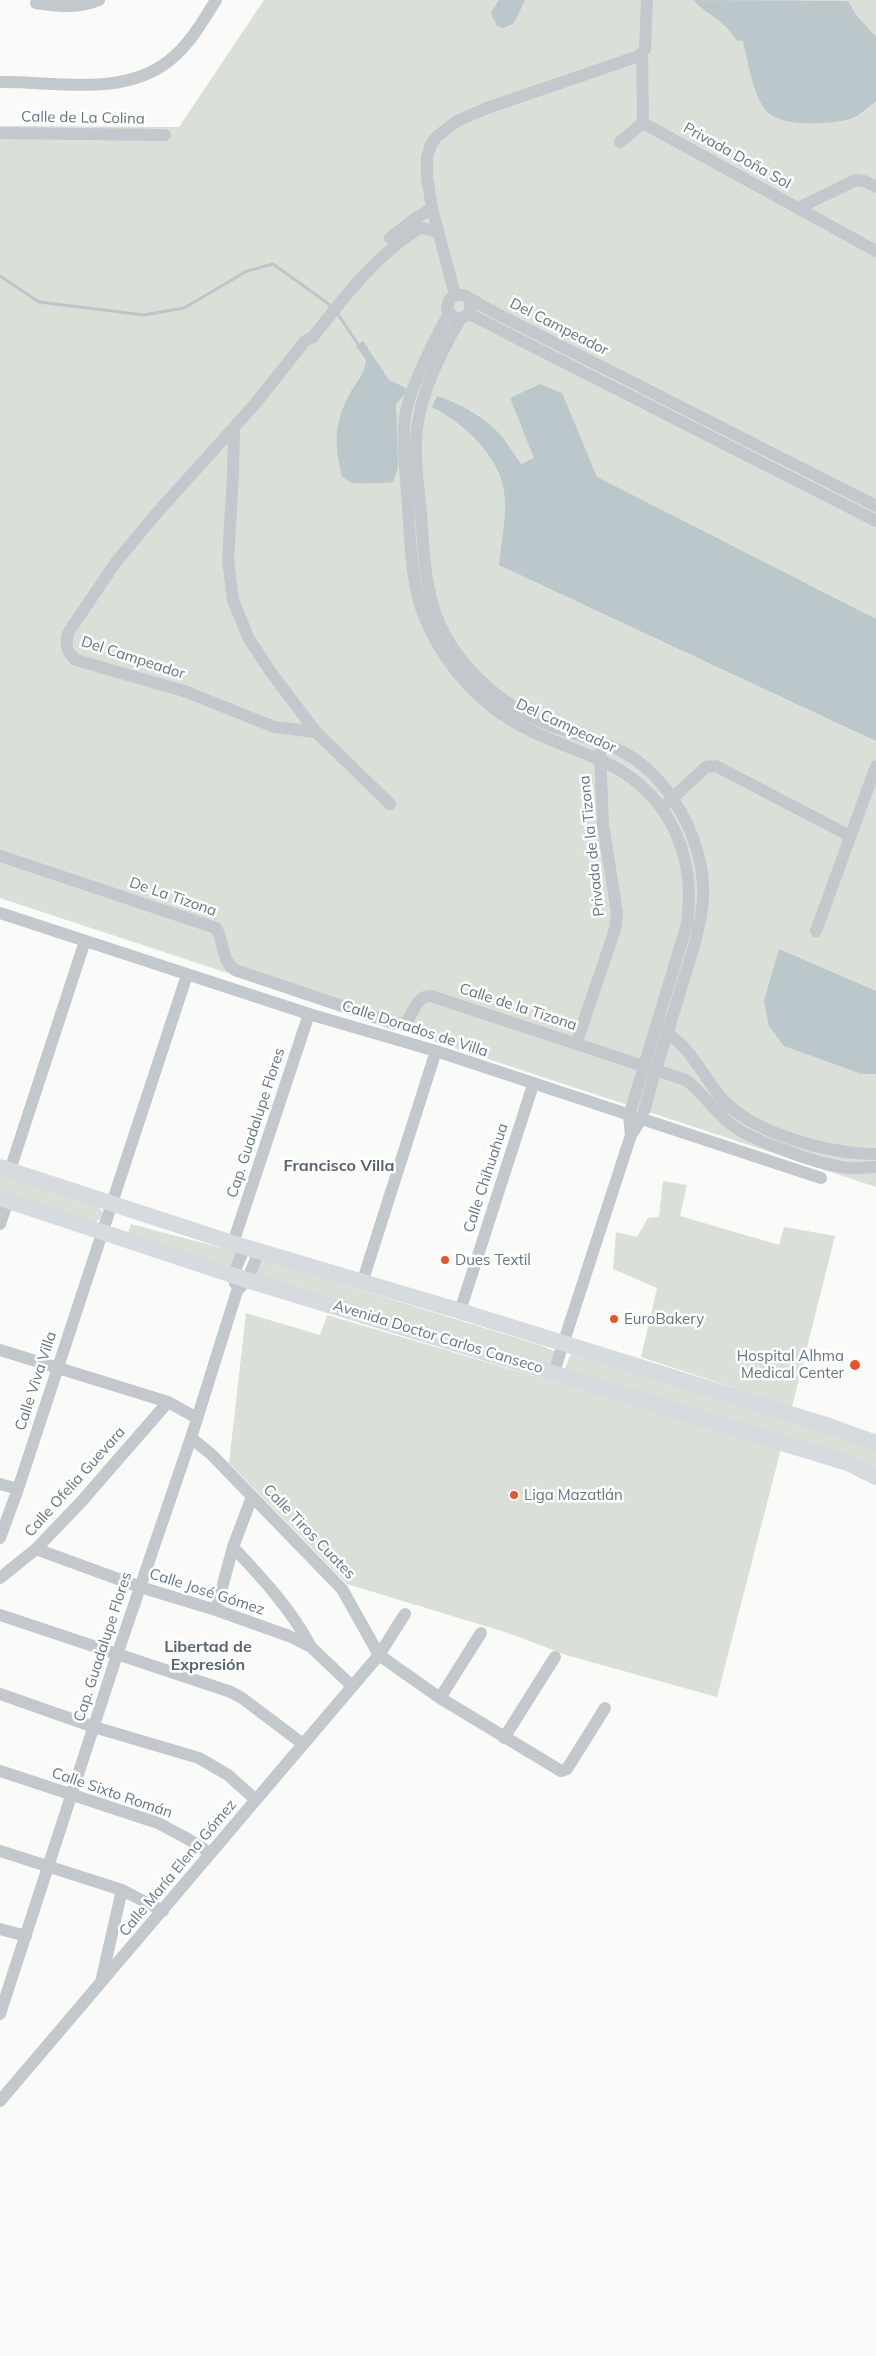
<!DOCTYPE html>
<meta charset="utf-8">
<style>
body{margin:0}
canvas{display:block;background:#fafaf8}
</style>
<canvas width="876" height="2356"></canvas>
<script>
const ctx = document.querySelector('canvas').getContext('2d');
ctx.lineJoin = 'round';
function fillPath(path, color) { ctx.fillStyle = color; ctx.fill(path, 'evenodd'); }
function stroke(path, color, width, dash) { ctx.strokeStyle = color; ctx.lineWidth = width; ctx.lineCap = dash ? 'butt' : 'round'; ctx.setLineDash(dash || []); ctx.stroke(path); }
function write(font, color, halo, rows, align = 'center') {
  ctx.font = font + ' Mulish,sans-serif'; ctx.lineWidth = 5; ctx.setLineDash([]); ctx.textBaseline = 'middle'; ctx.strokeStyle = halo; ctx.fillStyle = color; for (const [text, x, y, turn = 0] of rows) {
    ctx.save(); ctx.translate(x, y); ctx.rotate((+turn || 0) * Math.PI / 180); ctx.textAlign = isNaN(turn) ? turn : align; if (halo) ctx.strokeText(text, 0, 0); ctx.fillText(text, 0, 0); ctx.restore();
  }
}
fillPath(new Path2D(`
 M264,0H876V1187L0,898V126L179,127Z
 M0,1173L98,1207L102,1211V1217L97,1221H91L0,1195Z
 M663,1181L687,1185L680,1216L779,1245L784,1227L835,1236L792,1407L641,1357L657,1288L613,1269L616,1232L637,1237L648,1218L659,1217Z
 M131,1224L241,1253L233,1271L128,1233Z
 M263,1260L540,1345L558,1353L555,1362L549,1364L251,1277Z
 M246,1313L320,1335L327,1315L781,1449L717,1697L566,1655L508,1633L347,1584L229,1463Z
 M571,1354L782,1415L876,1450V1471L563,1373Z`), '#dadfd7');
fillPath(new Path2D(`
 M499,0H525L514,23L503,28L497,26L491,13Z
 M693,0L848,1L856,15L876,37V101C868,107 857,118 847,120C826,124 777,129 763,107C752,89 748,62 743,41L736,40C726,21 706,14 693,0Z
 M363,341L389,380L406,388L405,394L396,404L398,468L393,482C388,483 356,484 352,483C349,482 345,478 342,477C335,446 333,427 348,397C355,383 364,377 366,360L356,346Z
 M540,384L562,393L597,477L876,619V741L499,565C501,544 506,521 505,500C504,460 466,424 432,407L437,396C459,403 488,419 503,438C509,446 515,456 521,464L534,458L510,398Z
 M779,949L876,991V1074H862L784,1046L769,1026L764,1001Z`), '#bbc7cb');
stroke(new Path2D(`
 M0,276L39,302L144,315L184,308L247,271L273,264L333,307
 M337,313L360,347`), '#bbc7cb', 3);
stroke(new Path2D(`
 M36,3C59,6 77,9 99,0
 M642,54L643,123L876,251
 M0,82C55,81 123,98 170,60C190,44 203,21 216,0
 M0,133L165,135
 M620,142L643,123
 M798,208L856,180L864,181L876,187
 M390,238L413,220L432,208
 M455,295L432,208L427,177V157L431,145L436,137L457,121L487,108L639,56L645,49L647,0
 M468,298L471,303L469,314L460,319L452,316L447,309L449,300L455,295H464L488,309L876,506
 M449,313C435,339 409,389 405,417C401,443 407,481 408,508C410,538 411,568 418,597C428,638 458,680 491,706C523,732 561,743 598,759C667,788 697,853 687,924L629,1116L631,1135
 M469,314L876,521
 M460,319C444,347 423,389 418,422C413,452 418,484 421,514C424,557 425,599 446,637C467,674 505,707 544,723C568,733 593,738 617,749C669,773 706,842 703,898C701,929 690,959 681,988C673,1016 664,1044 655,1072C648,1095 646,1115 631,1135L554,1372
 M234,429L233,476L228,560L233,600L249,639L270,671L316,732L390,804
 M316,732L274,727L184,691L76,660C66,652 65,645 68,633L116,562L155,515L255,404L305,341L313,337C344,297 374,258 416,230L422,228L438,232
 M667,803L706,767L716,766L850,836
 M0,856L216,928C225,942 220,959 235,970L395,1024L405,1023C415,1014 414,996 431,996L686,1080C705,1094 716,1115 736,1128C757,1142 816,1163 841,1167C853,1169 864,1168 876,1167
 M0,913L309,1014L436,1051L821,1178
 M816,931L876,766
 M661,1030C689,1044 700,1071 719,1095C749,1133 829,1154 876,1154
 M577,1042L615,929L617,913L603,824L600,753
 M10,1170L85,941
 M0,1224L8,1200
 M233,1243L309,1014
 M235,1283L233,1275L245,1247
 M362,1283L436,1051
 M460,1311L533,1085
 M0,1350L168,1402L197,1418
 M191,1438L211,1454L342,1589L379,1655L440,1698L561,1771L567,1769L605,1708
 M0,1484L18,1489
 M0,1538L18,1489L187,975
 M233,1547C262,1578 291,1609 311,1647
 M36,1549L140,1587L216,1610L289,1636L311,1647L352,1686
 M0,1578L36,1549L81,1502L168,1402
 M216,1610L233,1547L252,1497
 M0,1615L231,1692L242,1698L303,1744
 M0,1694L94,1727L199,1758L228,1775L256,1800
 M440,1698L481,1633
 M504,1738L555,1657
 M0,1771L158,1823L188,1839L210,1853
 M0,1851L122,1890L163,1911
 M0,1929L26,1936
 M101,1982L122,1890
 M0,2014L117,1655L191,1438L237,1291L247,1280L259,1252
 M0,2101L379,1655L405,1614`), '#c3c8cc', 12);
stroke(new Path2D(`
 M0,1167L245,1247L460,1311L832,1427L876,1443
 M0,1198L247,1280L848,1463L876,1477`), '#d6dbdf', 16);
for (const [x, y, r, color] of [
 [445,1260,5,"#e4572e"],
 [614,1319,5,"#e4572e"],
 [855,1365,6,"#e4572e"],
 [514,1495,5,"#e4572e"]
]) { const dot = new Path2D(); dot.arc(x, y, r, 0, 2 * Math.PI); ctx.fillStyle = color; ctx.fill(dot); stroke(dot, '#fff', 2); }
write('15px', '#657683', '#fff', [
 ["Calle de La Colina",83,118,1],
 ["Privada Doña Sol",737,156,29],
 ["Del Campeador",559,327,27],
 ["Del Campeador",133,658,18],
 ["Del Campeador",566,726,25],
 ["Privada de la Tizona",592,846,-96],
 ["De La Tizona",173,897,19],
 ["Calle de la Tizona",518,1007,18],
 ["Calle Dorados de Villa",415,1029,18],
 ["Cap. Guadalupe Flores",256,1123,-72],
 ["Calle Chihuahua",486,1178,-72],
 ["Avenida Doctor Carlos Canseco",438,1337,17],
 ["Calle Viva Villa",36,1381,-72],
 ["Calle Ofelia Guevara",75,1482,-48],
 ["Calle Tiros Cuates",309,1532,46],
 ["Calle José Gómez",207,1592,18],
 ["Cap. Guadalupe Flores",103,1647,-72],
 ["Calle Sixto Román",112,1793,19],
 ["Calle María Elena Gómez",178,1868,-50]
]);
write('15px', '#657683', '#fff', [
 ["Dues Textil",455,1260],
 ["EuroBakery",624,1319],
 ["Hospital Alhma",844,1356,"right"],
 ["Medical Center",844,1373,"right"],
 ["Liga Mazatlán",524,1495]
], 'left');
write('bold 16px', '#57646e', '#fff', [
 ["Francisco Villa",339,1166],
 ["Libertad de",208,1647],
 ["Expresión",208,1665]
]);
</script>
